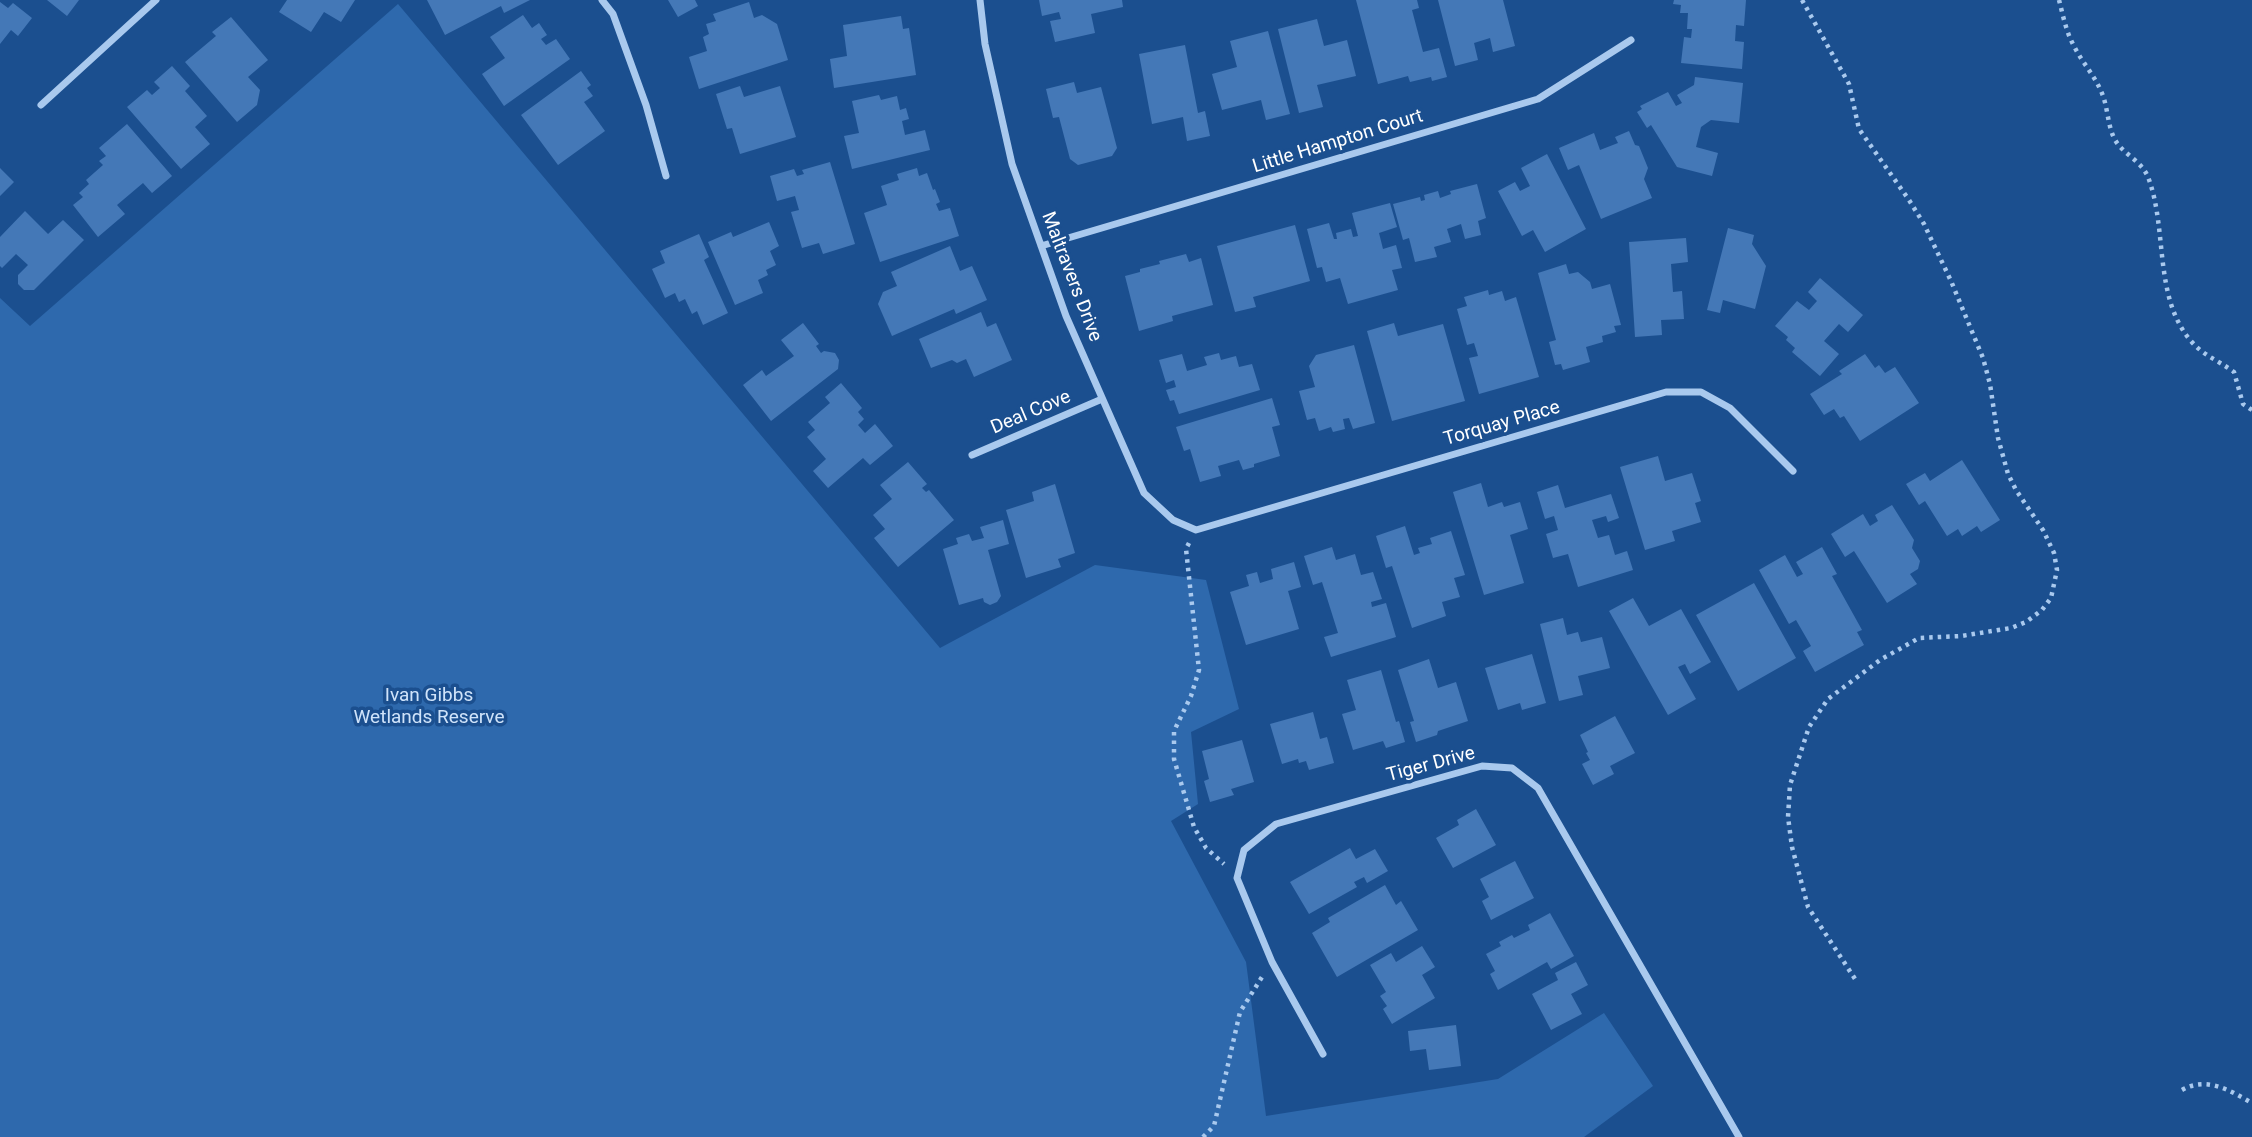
<!DOCTYPE html>
<style>
body{margin:0}
canvas{display:block;background:#1b4f8f}
</style>
<canvas width="2252" height="1137"></canvas>
<script>
const ctx = document.querySelector('canvas').getContext('2d');
ctx.lineJoin = 'round';
function fillPath(path, color) { ctx.fillStyle = color; ctx.fill(path, 'evenodd'); }
function stroke(path, color, width, dash) { ctx.strokeStyle = color; ctx.lineWidth = width; ctx.lineCap = dash ? 'butt' : 'round'; ctx.setLineDash(dash || []); ctx.stroke(path); }
function write(font, color, halo, rows, align = 'center') {
  ctx.font = font + ' Roboto,sans-serif'; ctx.lineWidth = 7; ctx.setLineDash([]); ctx.textBaseline = 'middle'; ctx.strokeStyle = halo; ctx.fillStyle = color; for (const [text, x, y, turn = 0] of rows) {
    ctx.save(); ctx.translate(x, y); ctx.rotate((+turn || 0) * Math.PI / 180); ctx.textAlign = isNaN(turn) ? turn : align; if (halo) ctx.strokeText(text, 0, 0); ctx.fillText(text, 0, 0); ctx.restore();
  }
}
fillPath(new Path2D(`
 M398,4L940,648L1095,565L1206,580L1239,709L1191,732L1198,804L1171,821L1246,962L1266,1116L1498,1079L1604,1013L1653,1086L1584,1137H0V298L30,326Z`), '#2e69ad');
fillPath(new Path2D(`
 M47,0H79L67,16Z
 M287,0H355L341,22L324,12L311,32L279,12Z
 M427,0H530L504,13L501,6L445,35Z
 M668,0H695L698,6L678,17Z
 M1039,0H1122L1123,7L1091,14L1095,33L1055,42L1050,21L1061,19L1059,12L1042,16Z
 M1356,0H1417L1419,8L1412,10L1423,52L1439,48L1447,77L1432,81L1431,77L1410,82L1408,76L1378,84Z
 M1438,0H1503L1515,46L1493,52L1490,38L1474,43L1478,60L1455,66Z
 M1674,0H1746L1744,26L1736,25L1735,41L1744,42L1742,69L1681,63L1684,37L1691,38L1692,29H1687L1688,13H1680L1681,5L1673,4Z
 M0,2L8,8L13,3L32,18L18,36L11,30L0,44Z
 M749,2L754,18L762,15L777,24L788,60L699,89L689,57L707,51L703,37L709,34L706,24L716,21L713,14Z
 M523,15L532,28L539,23L547,35L541,39L546,45L556,39L570,59L504,106L482,74L505,58L490,37Z
 M901,16L903,29L909,28L916,75L834,88L830,59L847,56L843,25Z
 M231,17L268,60L248,77L260,90L257,105L237,122L185,62L216,36L212,32Z
 M1317,19L1324,46L1347,40L1356,76L1317,85L1323,107L1299,113L1278,29Z
 M1268,31L1290,114L1266,120L1261,100L1222,110L1212,74L1237,67L1230,41Z
 M1185,45L1198,113L1205,111L1210,136L1187,141L1183,117L1152,124L1139,54Z
 M172,66L190,86L185,91L207,116L195,127L210,144L181,169L127,107L147,90L152,95L160,88L154,82Z
 M581,71L591,85L587,88L593,96L584,102L605,131L558,165L521,115Z
 M1695,77L1743,83L1739,123L1711,120L1701,127L1696,147L1718,153L1712,176L1677,167L1651,125L1647,128L1637,112L1642,109L1640,106L1668,92L1676,106L1682,103L1677,95L1694,85Z
 M1074,82L1077,93L1101,87L1117,148L1112,156L1078,165L1070,159L1059,117L1053,118L1046,89Z
 M740,86L744,97L780,86L796,137L740,154L732,128L727,129L716,94Z
 M879,95L881,100L897,96L900,110L906,108L909,119L902,121L905,135L925,130L930,150L852,169L844,136L859,133L852,101Z
 M127,124L172,176L152,193L143,183L117,205L125,214L98,237L73,205L83,197L79,193L89,184L86,180L103,165L99,161L106,156L99,148Z
 M1629,131L1635,145L1639,146L1648,168L1644,179L1652,198L1601,219L1579,165L1568,170L1559,148L1594,133L1600,150L1618,143L1615,137Z
 M1547,154L1586,229L1545,252L1533,230L1522,236L1498,191L1515,182L1520,191L1530,186L1521,168Z
 M830,162L855,244L823,254L819,243L802,248L791,212L799,210L795,196L777,201L770,176L794,169L797,176L804,174L802,170Z
 M0,168L14,182L0,196Z
 M917,168L919,176L927,173L933,190L935,189L940,202L936,204L939,211L950,208L959,236L880,262L864,213L887,205L881,186L899,180L897,174Z
 M1477,184L1486,218L1478,221L1481,235L1465,239L1461,224L1447,229L1451,242L1434,247L1437,257L1415,262L1409,238L1403,240L1393,204L1420,197L1421,201L1425,200L1424,195L1438,191L1440,198L1451,194L1450,191Z
 M1390,203L1397,227L1379,233L1383,249L1396,245L1402,268L1392,270L1398,290L1348,304L1340,278L1326,282L1322,267L1317,268L1307,229L1329,223L1334,239H1337L1336,233L1351,229L1353,237L1358,236L1352,213Z
 M25,211L48,234L63,220L84,240L34,290H24L18,284V275L28,265L16,254L2,268L0,266V237Z
 M769,222L779,246L770,251L776,265L766,270L768,275L758,280L763,293L735,305L708,242L731,232L733,237Z
 M1295,225L1310,281L1253,297L1256,307L1235,312L1217,246Z
 M1728,228L1754,235L1752,244L1766,266L1755,309L1723,300L1720,313L1707,310Z
 M699,234L709,257L704,260L728,313L703,325L697,311L692,314L685,299L679,302L675,293L665,298L652,269L665,263L660,251Z
 M1686,238L1688,262L1671,264L1673,292L1682,291L1684,319L1661,320L1662,335L1635,337L1629,242Z
 M950,246L960,271L972,266L987,300L956,314L954,309L892,336L878,304L883,292L897,286L891,272Z
 M1186,254L1189,262L1201,258L1213,305L1172,316L1173,321L1139,331L1125,276L1140,272V269L1160,264L1159,261Z
 M1566,264L1569,274L1578,272L1590,282L1592,289L1610,284L1621,325L1614,326L1616,332L1602,336L1603,342L1586,347L1590,362L1563,370L1561,364L1555,365L1549,342L1556,340L1538,273Z
 M1820,278L1863,315L1848,332L1839,324L1824,341L1839,354L1820,376L1792,352L1795,348L1786,340L1788,337L1775,326L1797,301L1809,310L1817,301L1808,292Z
 M1488,290L1489,295L1502,291L1505,301L1516,297L1539,377L1479,394L1469,358L1478,356L1474,343L1467,345L1457,309L1467,306L1464,297Z
 M981,312L987,327L996,323L1012,360L974,377L966,359L957,363L952,360L931,368L919,339Z
 M803,323L819,344L816,346L821,353L824,351L835,353L839,360L838,369L771,421L743,385L762,370L766,376L794,356L781,340Z
 M1394,323L1398,336L1443,324L1465,401L1392,421L1367,331Z
 M1354,345L1375,423L1353,429L1349,418L1343,419L1345,429L1333,432L1331,427L1319,431L1315,418L1307,420L1299,391L1315,387L1309,366L1316,355Z
 M1219,353L1221,360L1236,356L1239,367L1252,364L1260,390L1179,414L1174,400L1170,401L1166,390L1176,387L1174,380L1166,383L1159,360L1182,354L1187,371L1207,365L1204,357Z
 M1865,354L1875,368L1879,365L1885,373L1895,367L1919,403L1860,441L1844,416L1840,418L1834,409L1824,415L1810,394L1842,374L1839,371Z
 M841,383L862,408L858,412L864,419L858,425L865,433L875,424L893,446L870,465L863,458L828,488L813,471L826,459L807,437L815,430L808,422L830,403L825,397Z
 M1272,398L1280,425L1272,427L1280,456L1254,464V467L1243,470L1239,460L1218,466L1221,476L1200,482L1190,449L1184,451L1176,427Z
 M1658,456L1665,481L1692,473L1701,501L1695,503L1701,522L1672,531L1675,541L1645,550L1620,467Z
 M1962,460L2000,520L1981,532L1977,526L1962,536L1958,529L1947,536L1925,501L1919,505L1906,484L1925,473L1930,481Z
 M908,462L927,484L922,488L926,492L929,490L954,520L898,567L874,538L885,529L873,515L892,499L880,485Z
 M1481,483L1488,507L1502,502L1504,507L1520,502L1528,529L1510,535L1524,583L1484,595L1453,492Z
 M1055,484L1075,553L1058,559L1061,567L1026,578L1006,510L1034,501L1032,492Z
 M1558,485L1565,508L1611,494L1619,518L1608,522L1606,516L1592,520L1598,538L1609,535L1615,555L1627,551L1633,570L1578,587L1568,554L1553,558L1546,534L1558,530L1554,516L1545,519L1537,492Z
 M1892,505L1914,540L1912,548L1920,561L1918,569L1910,574L1917,584L1887,603L1854,551L1845,557L1831,534L1863,514L1870,526L1878,521L1875,515Z
 M1003,520L1009,544L988,550L1001,596L997,602L990,605L984,602L983,598L959,605L943,549L958,544L956,538L969,534L972,541L984,538L980,527Z
 M1405,526L1414,555L1420,553L1418,548L1432,544L1430,538L1451,531L1465,575L1454,578L1460,597L1442,602L1446,616L1412,628L1392,566L1386,568L1376,536Z
 M1332,547L1336,560L1355,554L1361,575L1373,572L1382,599L1371,602L1372,607L1386,603L1396,637L1331,657L1324,637L1338,633L1322,582L1313,585L1304,556Z
 M1822,547L1837,574L1832,576L1862,630L1857,632L1864,645L1815,672L1803,651L1811,646L1796,620L1789,624L1759,570L1785,555L1797,577L1803,574L1796,562Z
 M1294,562L1301,587L1288,591L1299,629L1246,645L1230,592L1249,586L1246,575L1257,572L1260,583L1273,579L1271,569Z
 M1754,583L1796,658L1738,691L1696,615Z
 M1633,598L1649,626L1681,609L1711,662L1690,674L1685,664L1678,667L1696,699L1668,715L1609,611Z
 M1563,618L1567,635L1578,632L1581,642L1602,637L1610,668L1578,676L1583,695L1559,701L1540,624Z
 M1532,654L1546,703L1522,710L1520,703L1498,710L1485,668Z
 M1429,659L1438,688L1456,682L1468,721L1438,731L1437,735L1416,742L1410,722L1414,721L1398,670Z
 M1381,670L1396,722L1399,721L1405,742L1386,748L1383,741L1353,750L1342,714L1356,710L1347,680Z
 M1313,712L1320,739L1327,737L1334,763L1309,770L1306,761L1299,763L1298,759L1282,764L1270,724Z
 M1615,716L1635,753L1610,766L1614,774L1593,785L1582,764L1590,760L1586,753L1588,752L1580,735Z
 M1242,740L1254,782L1231,789L1234,795L1210,802L1204,781L1209,779L1202,751Z
 M1476,809L1496,845L1453,868L1436,838L1459,825L1457,820Z
 M1350,848L1356,859L1375,849L1388,871L1367,883L1364,877L1354,882L1357,887L1309,914L1290,882Z
 M1515,861L1534,898L1491,920L1482,901L1489,897L1480,879Z
 M1385,885L1396,905L1401,901L1418,930L1337,977L1312,933L1330,922L1328,918Z
 M1550,913L1574,956L1551,969L1547,962L1498,990L1490,974L1495,971L1486,954L1501,946L1499,942L1512,935L1514,938L1530,930L1528,925Z
 M1422,946L1435,967L1422,975L1435,998L1392,1024L1383,1009L1387,1006L1380,996L1386,992L1370,965L1391,953L1396,962Z
 M1576,962L1588,985L1571,994L1582,1014L1551,1030L1532,994L1558,980L1555,973Z
 M1456,1025L1461,1066L1429,1070L1426,1049L1410,1051L1408,1031Z`), '#4478b7');
stroke(new Path2D(`
 M1802,0L1849,84L1859,129L1909,200L1924,224L1951,281L1983,358L1990,384L1998,438L2008,474L2016,490L2043,530L2054,553L2057,570L2051,598L2042,610L2026,622L2011,628L1961,636L1919,638L1880,660L1828,699L1809,727L1790,785L1788,817L1792,847L1808,907L1857,982
 M2059,0C2063,15 2066,32 2074,46C2082,62 2094,75 2101,91C2108,106 2107,123 2114,138C2122,154 2141,160 2148,177C2168,229 2153,297 2191,341C2205,357 2218,360 2234,372L2243,404L2252,410
 M1189,543L1186,549L1199,670L1191,696L1174,731V759L1194,827L1206,848L1224,864
 M2182,1090C2207,1076 2229,1090 2252,1103
 M1203,1137L1214,1126L1240,1012L1262,977`), '#a9c9ee', 4.5, [3.5, 5]);
stroke(new Path2D(`
 M602,0L613,14L646,105L666,176
 M980,0L985,44L1012,164L1066,316L1144,493L1173,520L1196,530L1666,392H1701L1730,408L1793,471
 M41,105L156,0
 M1041,246L1538,99L1631,40
 M972,455L1102,399
 M1323,1054L1272,962L1237,878L1244,850L1276,824L1482,766L1512,768L1538,788L1739,1137`), '#a9c9ee', 7);
write('19px', '#fff', '#1b4f8f', [
 ["Little Hampton Court",1338,142,-17],
 ["Maltravers Drive",1071,277,69],
 ["Deal Cove",1031,413,-23],
 ["Torquay Place",1502,424,-16],
 ["Tiger Drive",1431,765,-15]
]);
write('19px', '#cfe3fa', '#1b4f8f', [
 ["Ivan Gibbs",429,696],
 ["Wetlands Reserve",429,718]
]);
</script>
